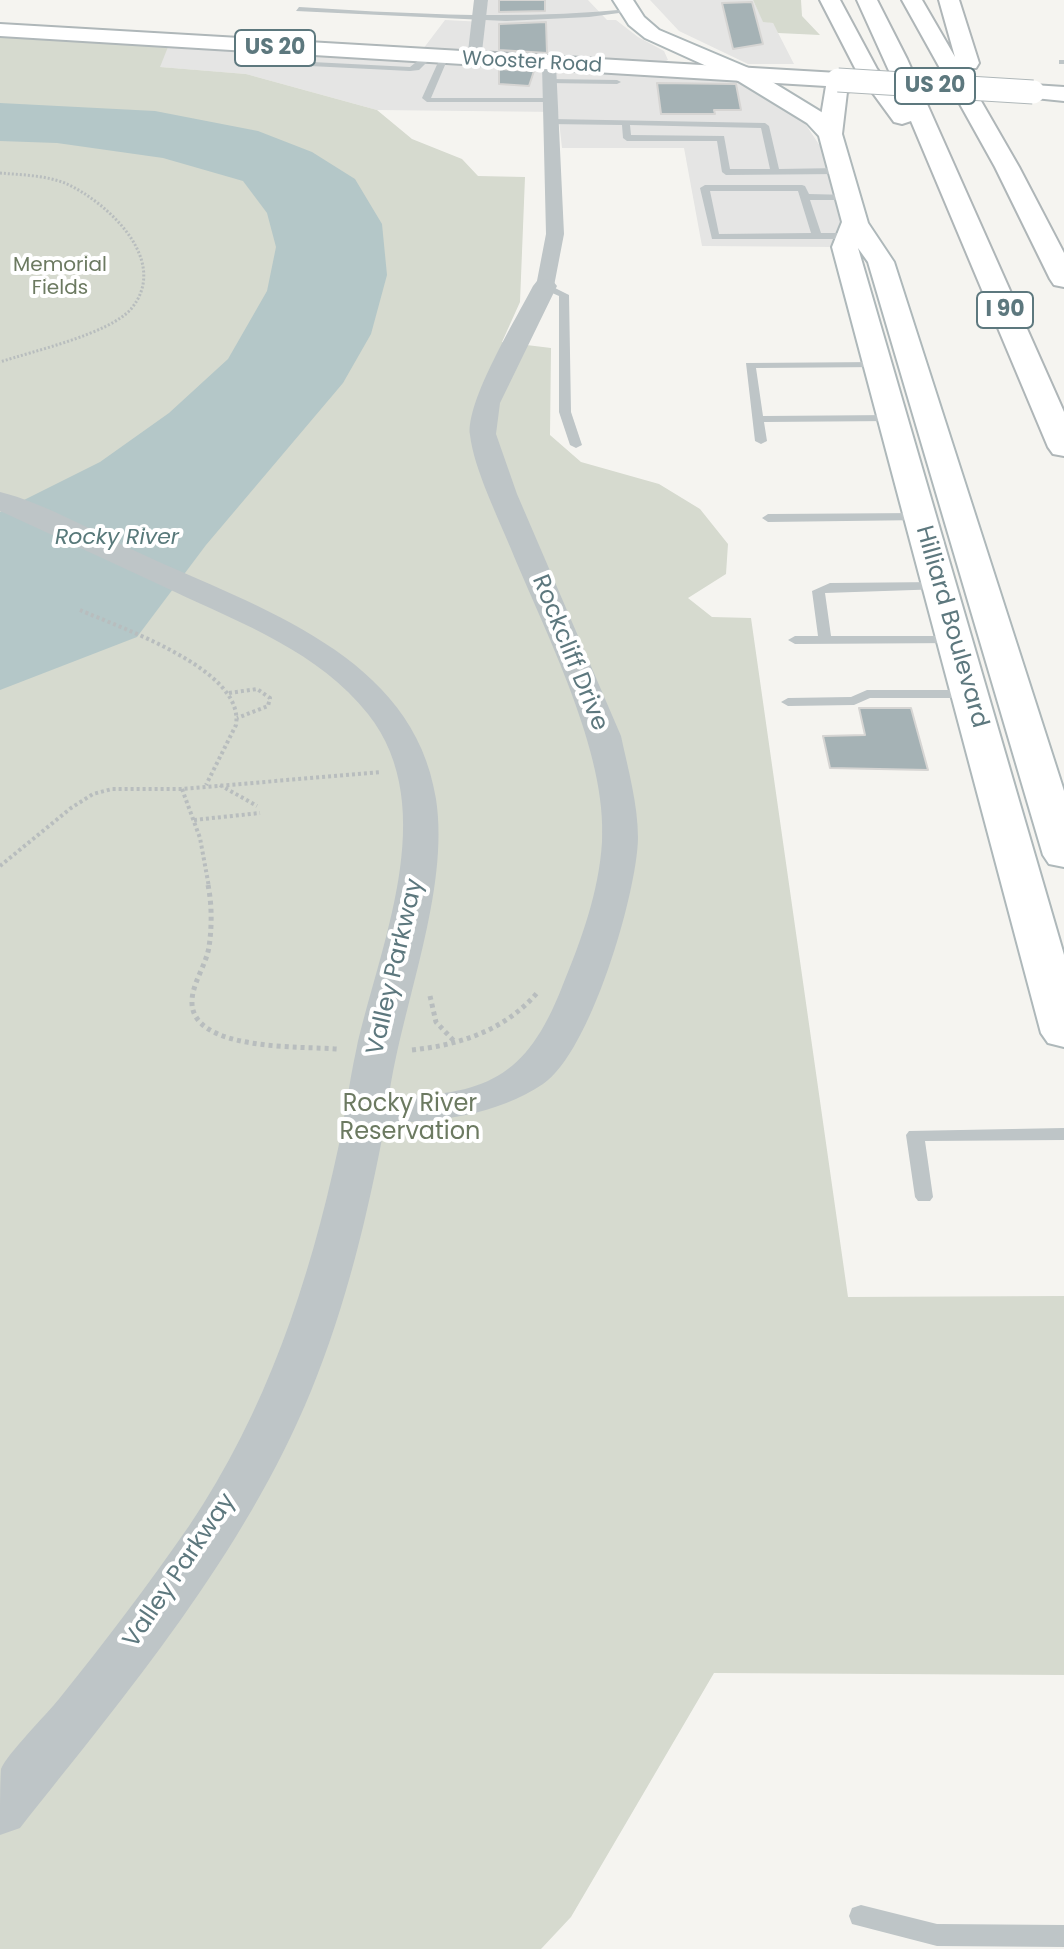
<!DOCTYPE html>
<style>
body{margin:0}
canvas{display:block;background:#f5f4f0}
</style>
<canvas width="1064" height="1949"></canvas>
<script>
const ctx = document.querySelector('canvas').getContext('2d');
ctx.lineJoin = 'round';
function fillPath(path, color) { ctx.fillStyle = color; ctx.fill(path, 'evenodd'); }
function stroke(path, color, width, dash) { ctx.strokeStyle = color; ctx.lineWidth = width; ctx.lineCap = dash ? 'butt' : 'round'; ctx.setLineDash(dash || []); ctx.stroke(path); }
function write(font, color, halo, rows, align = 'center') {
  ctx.font = font + ' Poppins,sans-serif'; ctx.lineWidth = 8; ctx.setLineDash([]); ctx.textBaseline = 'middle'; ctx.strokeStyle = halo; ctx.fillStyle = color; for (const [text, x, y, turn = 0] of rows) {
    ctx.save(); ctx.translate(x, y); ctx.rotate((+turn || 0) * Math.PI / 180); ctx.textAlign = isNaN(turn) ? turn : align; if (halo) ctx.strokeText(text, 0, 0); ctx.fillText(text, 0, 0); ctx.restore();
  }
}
fillPath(new Path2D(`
 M488,0H588L607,20H616L638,37L664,51L668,60L660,64L420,53L445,20L484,22Z
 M650,0H753L763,21L773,23L794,64H748L679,31Z
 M168,46L734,79L802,119L820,146L847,224L835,247L702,246L684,148H562L558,112L377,110L246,74L159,67Z`), '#e5e5e4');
fillPath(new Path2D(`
 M753,0H801L802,16L820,35L778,33L773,23L763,22Z
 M0,32L170,42L160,67L246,74L377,110L412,139L462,159L478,176L525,177L520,302L502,342L551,348L550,435L581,462L659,484L700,509L728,544L726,574L688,598L712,617L751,618L848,1297L1064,1296V1675L714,1673L571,1917L541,1949H0Z`), '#d6dacf');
fillPath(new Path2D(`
 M0,103L155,111L258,131L312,152L355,179L382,224L387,275L371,334L343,383L206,545L137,637L0,690V512L100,462L169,413L228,359L267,291L276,247L267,213L243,181L163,158L57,143L0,141Z`), '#b4c7c8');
const building = new Path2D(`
 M499,0H545V11L499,12Z
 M752,2L763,44L733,49L722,3Z
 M546,22L547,53L499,50V24Z
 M499,69L534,71L529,86L499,84Z
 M657,83L736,84L741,110H714L715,114H661Z
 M859,708H911L928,770L830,768L823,736L865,735Z`);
fillPath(building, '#a5b2b5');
stroke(building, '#d6d5d3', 2);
const secondary = new Path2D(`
 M613,0H633L644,17L659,30L751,69L823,113L842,134L868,223L894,262L1064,791V867L1049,864L1043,855L868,262L858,248L1064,955V1047L1048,1043L1041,1033L832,247L842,222L819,136L807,123L735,79L645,38L629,25Z`);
const primary = new Path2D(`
 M0,24L838,73L847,77L856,74L867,81L864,86L847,92L842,134L838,139H822L818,134L826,86L0,36Z
 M1033,85L1064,87V101L1025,97L1022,92L1025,87Z`);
const motorway = new Path2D(`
 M820,0H840L877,69L904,104L857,0H877L907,59L1064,412V456L1053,454L1048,447L911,121L902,124L894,122L856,70Z
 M902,0H922L955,57L939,0H959L979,63L976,68H962L1019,167L1064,253V287L1054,285L1050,279L995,167Z`);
stroke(secondary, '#aeb8ba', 4);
stroke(primary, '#afb7b9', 4);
stroke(motorway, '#afb6b8', 4);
stroke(new Path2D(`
 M0,173C22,175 46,175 67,184C108,203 171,261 131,309C109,334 33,351 0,362`), '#b8bdbe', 3, [2, 2]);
stroke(new Path2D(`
 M80,610C120,628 245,669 236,725L206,785
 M229,693L257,689L270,698L268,706L237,718
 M220,785L257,806
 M182,789L200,838L209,887
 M194,820L260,813
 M0,866L71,808L93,794L112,789H182L381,772`), '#b8bdbe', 4, [3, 3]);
stroke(new Path2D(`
 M208,885C212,904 212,927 209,947C206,965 193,982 192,1000C189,1052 303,1046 338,1049
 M430,996L436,1022L454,1041
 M412,1050C460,1045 505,1030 537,993`), '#b8bdbe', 5, [4, 4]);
fillPath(new Path2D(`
 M299,7C410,14 519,20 630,9L634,11L589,17L506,21L296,11Z
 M300,48L304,50L303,57L312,62L410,67L425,55L432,57L419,70L410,71L310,66L295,58L296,50Z
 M444,56L448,58L431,98H551L555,100L551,102H427L422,98L440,58Z
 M1059,60H1064V64H1059Z
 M550,79L617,80L621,82L617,84L547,83Z
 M552,119L765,123L769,126L779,169L839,168L843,171L839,174L726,175L722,172L717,141H627L623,138L622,125L549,124V120ZM630,125L761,128L770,169H730L724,136L631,135Z
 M705,185H802L805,186L809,194L849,195L851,197L846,200H810L821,233H846L851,236L846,239H712L700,188ZM710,191H798L811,233L719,234Z
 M545,283L569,295L571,412L582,445L576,448L570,445L559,412V296L541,288V284Z
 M878,362L882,363V367L756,368L763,416L893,415L899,418L893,421L764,422L767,441L761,444L755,441L746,363Z
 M920,513L924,514V520L768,522L762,518L768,514Z
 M939,582L943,583V589L825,593L831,636H955L962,640L960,643L795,644L788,640L795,636H818L812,591L830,583Z
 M867,690H970L977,694L970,698H870L854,705L788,706L781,702L788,698L851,697Z
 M1064,1128V1140L925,1141L933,1197L930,1201H918L915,1197L906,1135L909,1131Z
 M861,1905L937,1924L1064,1925V1947L937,1946L852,1924L849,1916L852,1908Z`), '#bec5c7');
fillPath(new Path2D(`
 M474,0H488L481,60L474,64L467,60Z
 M549,61L556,65L564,234L554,286L545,292L536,286L546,234L542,65Z`), '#bec5c7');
fillPath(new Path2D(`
 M545,279L553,281L557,286L500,403L496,434L517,494L621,736C628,769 638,804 638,838C637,894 590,1053 543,1084C497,1115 438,1122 385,1123C368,1214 346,1306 311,1391C244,1554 128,1692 20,1828L0,1835C0,1820 0,1782 1,1769C7,1754 47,1714 59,1699C105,1642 148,1585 189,1526C266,1412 309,1283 338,1149C345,1117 349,1083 356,1051C378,949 443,809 368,714C319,652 243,624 173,591C116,564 58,538 0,511V492C43,502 102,536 144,555C258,608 414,655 436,799C450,891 402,1004 389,1097C485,1095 526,1079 562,987C581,941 599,892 602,842C608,753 545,632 511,549C498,517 474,469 470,435C466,401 516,319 533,286L537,281Z`), '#bec5c7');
fillPath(secondary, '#fff');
fillPath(primary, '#fff');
fillPath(motorway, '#fff');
const primaryBridge = new Path2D(`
 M838,80L1033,92`);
stroke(primaryBridge, '#afb7b9', 25, []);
stroke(primaryBridge, '#fff', 23);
write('20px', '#5d787e', '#fff', [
 ["Wooster Road",532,63,3]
]);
write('20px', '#6c7a61', '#fff', [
 ["Memorial",60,266],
 ["Fields",60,289]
]);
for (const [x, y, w] of [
 [275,48,80],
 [935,86,80],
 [1005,310,56]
]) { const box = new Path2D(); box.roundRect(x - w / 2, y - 18, w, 36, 6); ctx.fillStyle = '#fff'; ctx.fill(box); stroke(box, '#5d787e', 2); }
write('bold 22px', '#5d787e', null, [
 ["US 20",275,48],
 ["US 20",935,86],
 ["I 90",1005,310]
]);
write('italic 22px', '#58797a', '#fff', [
 ["Rocky River",117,538]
]);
write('24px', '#5d787e', '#fff', [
 ["Hilliard Boulevard",951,627,74],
 ["Rockcliff Drive",569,653,68],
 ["Valley Parkway",396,967,-77],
 ["Valley Parkway",180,1571,-56]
]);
write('24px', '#6c7a61', '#fff', [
 ["Rocky River",410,1105],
 ["Reservation",410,1133]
]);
</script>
